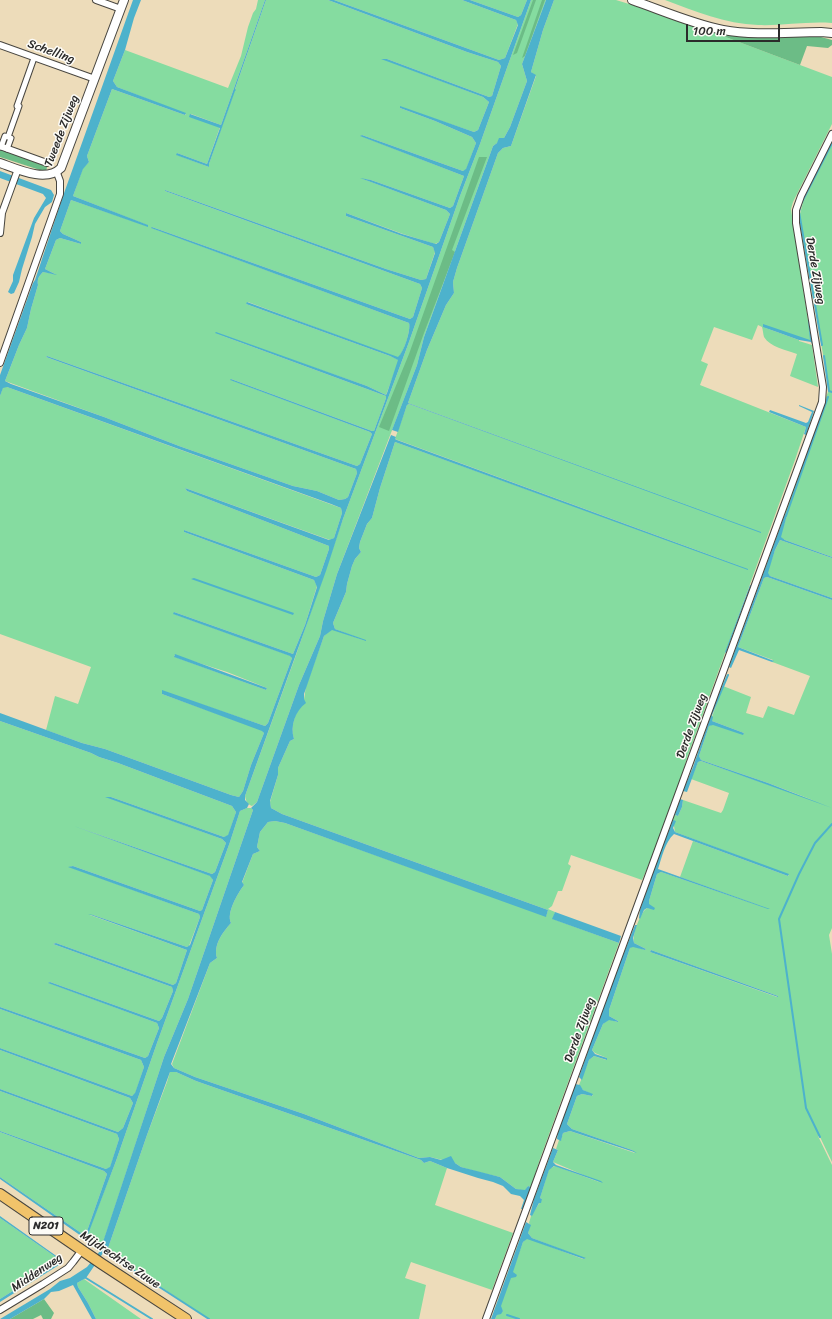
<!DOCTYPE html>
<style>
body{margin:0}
#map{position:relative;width:832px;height:1319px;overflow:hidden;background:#eddcba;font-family:Sriracha,sans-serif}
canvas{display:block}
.scale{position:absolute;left:686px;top:24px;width:94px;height:18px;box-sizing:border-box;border:2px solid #2b2b2b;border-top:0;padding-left:5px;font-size:12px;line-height:14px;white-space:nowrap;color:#2b2b2b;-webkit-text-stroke:3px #fdfcf7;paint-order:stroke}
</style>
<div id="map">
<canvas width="832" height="1319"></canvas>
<div class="scale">100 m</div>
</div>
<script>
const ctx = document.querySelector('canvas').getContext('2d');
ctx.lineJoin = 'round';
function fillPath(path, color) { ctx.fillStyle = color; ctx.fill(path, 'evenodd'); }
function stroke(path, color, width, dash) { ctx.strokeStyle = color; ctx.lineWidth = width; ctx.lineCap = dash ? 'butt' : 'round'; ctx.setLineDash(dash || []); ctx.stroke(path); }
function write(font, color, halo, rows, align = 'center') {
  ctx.font = font + ' Sriracha,sans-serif'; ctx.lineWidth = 3; ctx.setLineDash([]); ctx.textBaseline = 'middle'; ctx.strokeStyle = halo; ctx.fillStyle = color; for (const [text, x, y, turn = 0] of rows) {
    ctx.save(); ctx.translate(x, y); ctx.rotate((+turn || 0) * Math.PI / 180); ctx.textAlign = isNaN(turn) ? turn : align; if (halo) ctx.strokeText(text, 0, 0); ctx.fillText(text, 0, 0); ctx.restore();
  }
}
fillPath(new Path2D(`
 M258,0H265L221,125L191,114L190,116L220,127L207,164L177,153V155L209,167V164L266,0H328L467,52L498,62L501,66L492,96L489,97L387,59H383L483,97L489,102L478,130L474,132L400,107V108L435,121L472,137L476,143L466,170L463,171L362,135L361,136L464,176L453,206L450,208L371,180L363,179L446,210L450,214L439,242L435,244L403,234L346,213V216L433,247L435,252L426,279L421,280L386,269L165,190V191L420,284L422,288L413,317L410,319L152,227V228L409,323C411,330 404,352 398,358L248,302L246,304L390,356L399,360L386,395L367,386L215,333L386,396V398L374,431H372L231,379V380L370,432L372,434L360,464L357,466L47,356L46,357L356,469L357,473L348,497L345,499L339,500L317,491L293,486L179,446L104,417L5,381L19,345L27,328L31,309L38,285C37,279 39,276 43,272L55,274L45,269L56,240L60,238L81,244V242L63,234L60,231L71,200L147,226V225L73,196L83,168L89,162L87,156L112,89L185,115L186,114L117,87L113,81L125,50L228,88L241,56L248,27L253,13L256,9Z
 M334,0H462L516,20L518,24L505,58L499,60Z
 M470,0H527L521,15L518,17Z
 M531,0H546L522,64L527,81L510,127L504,138L493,146L424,337L417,365L337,574L323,621L320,636L299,685L257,802L252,806C247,804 246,801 245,796L296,655L343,519L409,342L460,196L480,144Z
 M554,0H616L675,18L832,77V124L793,202L791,209L811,340H806L763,327L799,340V341L812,345L818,387L790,376L797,354C786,350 770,347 764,337C763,334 763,330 762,327L758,325L752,340L714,327L701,361L708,364L700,385L806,427L795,460L687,758L676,794L664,830L642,880L571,855L568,864L571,866L562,891H558L552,906L548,909L555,912L553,919L619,943L540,1159L531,1187L528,1186L525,1191L516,1189L500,1177L478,1172L461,1167L455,1163L430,1157L419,1158L304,1114L195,1077L174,1068L172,1064L210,963L217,958C213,945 223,932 231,923C226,913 238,893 244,885L242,883L253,854L260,851L257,847L260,832L268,822L275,821L285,823L546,916L548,910L282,814L271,808L270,802L278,775V768L290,741L294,739C291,729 293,719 298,710C300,707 303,703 304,699C305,695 305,691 306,686L324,636L332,629L366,641L335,629L333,623L346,592L347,584L352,566L355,559L361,552L359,548L360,542L367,524L372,518L380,488L395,442L748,569L395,439L407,405L409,404L761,532L408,403L427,350L446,305L454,293L453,282L457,268L498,153L503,148L511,146L536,76L531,72L543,30Z
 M665,0H832V23C807,21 782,26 758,25C725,24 695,11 665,0Z
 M832,143V557L785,540L780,537L787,515L785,514L806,454L810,438L828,392L829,388L799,218L803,202Z
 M3,387H7L341,508L342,513L334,538L330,540L185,488L187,491L329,546V549L320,575L316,577L184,530V532L314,580L317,586L305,625L293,654L174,612V614L291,656L292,658L268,723L265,726L162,691V694L262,730L264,733L251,765L243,791L239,797L231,795L105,749L82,743L46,730L55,696L78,704L91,667L0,634V396ZM174,655L227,672L267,688L266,690L175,657Z
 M780,540L832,558V598L770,576L767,573L775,550Z
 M767,577L832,600V928L829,935L832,954V1162L820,1137L818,1136L832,1165V1319H495L497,1315L503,1311L500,1306L523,1242L527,1238L583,1259H586L532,1238L528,1233L530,1225L529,1223L531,1216L542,1199L540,1198L549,1169L555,1166L602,1183L553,1162L558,1150L556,1149L559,1140H561L563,1133L570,1131L635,1153L632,1150L572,1129L567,1124L577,1096L582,1094L592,1096L593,1095L583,1090L579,1085L589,1060L594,1056L606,1060L607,1058L595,1053L592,1050L603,1024L609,1019L617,1022L618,1021L609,1016V1010L630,948L633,946L645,950L646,949L634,943C632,935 640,913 647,908L654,909L649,905V901L657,874L661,872L769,909L680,877L693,841L788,876L789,875L675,832L673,820L663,845L662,842L680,799L675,815L678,816L682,807L683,800L721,813L723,810L729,793L691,779L698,762L701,761L815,801L768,783L701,760L699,756L709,726L713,724L743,734L744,733L712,721V717L723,686L751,697L746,713L763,718L768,706L794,715L810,676L775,663L772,662L773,660L738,647L764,578ZM651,950L778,996L777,997L650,952Z
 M0,721L91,753L99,757L118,763L232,806L236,812L228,836L224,837L111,797H107L222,839L226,843L215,872L212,874L77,827L211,876L213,880L202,910L200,911L73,866L70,867L199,914L200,917L189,946L187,947L93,915H90L187,950L176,983L173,985L56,943L53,944L172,987L173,991L162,1018L159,1021L50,982L49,983L157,1023L159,1028L148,1056L145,1058L0,1007Z
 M247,808H251L253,810L188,999L164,1057L100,1252L87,1243L88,1241L86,1240V1238L116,1161L157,1043L230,842L240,811Z
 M0,1009L141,1060L144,1067L135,1094L132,1096L0,1048Z
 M0,1050L130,1098L133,1103L123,1128L118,1132L0,1089Z
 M170,1072H176L196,1081L421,1160L424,1163L430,1161L447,1168L435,1205L513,1233L492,1290L411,1262L405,1278L426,1285L419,1319H209L107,1251L147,1135L167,1082Z
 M0,1091L117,1134L119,1139L110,1168L106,1169L0,1131Z
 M0,1132L104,1171L107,1174L86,1234L84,1235L0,1177Z
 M0,1218L60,1260L59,1262L0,1299Z
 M84,1279L141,1319H96L88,1303L78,1287L77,1283Z`), '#85dca0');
fillPath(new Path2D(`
 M533,0H536L517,53L513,55Z
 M542,0H545L525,56L522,58Z
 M675,18L709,28L810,34L832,40V45L828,48L807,46L800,65Z
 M0,149L47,167L46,172L0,157Z
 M479,157H487L452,250L455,252L424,333L389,431L379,427L409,354Z
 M44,1299L54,1313L51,1319H43L41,1315L33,1319H10Z`), '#6cbc86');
fillPath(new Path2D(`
 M133,0H141L134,18L125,50L113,81L117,87L186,113L185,115L112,89L87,156L89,162L83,169L73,196L148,225V227L71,200L60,231L63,234L81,242V244L60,238L56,240L45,269L57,275L43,272C39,276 37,279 38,285L31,309L27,328L19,345L5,381L11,384L104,417L179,446L293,486L317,491L339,500L345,499L348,497L357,473L356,469L46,357L47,356L357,466L360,464L372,434L370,432L230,380L231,379L372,431H374L386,398V396L215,333L216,332L367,386L386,395L387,393L398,360L390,356L246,304L247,302L398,357C404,352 411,330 409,323L151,228L152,227L410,319L413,317L422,288L420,284L165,191V190L386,269L421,280L426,279L435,253L433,247L346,216V213L402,234L436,244L439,242L450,214L446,210L360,178L371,180L450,208L453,206L464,176L360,136L362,135L463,171L466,169L476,143L472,137L435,121L400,108V106L474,132L478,130L489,102L483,97L381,59H387L489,97L492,96L501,66L498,62L467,52L328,0H334L499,60L505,58L518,25L516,20L462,0H470L518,17L521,15L527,0H531L480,144L460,196L409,342L343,519L326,571L245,796V800L249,804L247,808L240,811L230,842L157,1043L116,1161L87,1237L84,1238L0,1179V1177L84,1235L86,1234L107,1174L104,1171L0,1132V1131L106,1169L110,1167L119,1139L117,1134L0,1091V1089L118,1132L123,1128L133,1103L130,1098L0,1050V1048L132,1096L135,1093L144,1067L141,1060L0,1009V1007L145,1058L148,1056L159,1028L157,1023L48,983L50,982L159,1021L162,1018L173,991L172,987L53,944L56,943L173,985L176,983L187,950L88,914L93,915L187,947L190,945L200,917L199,914L68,867L73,866L200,911L202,910L213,880L210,876L74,826L212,874L215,872L226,843L222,839L105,797H111L224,837L228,835L236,812L232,806L118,763L99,757L91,753L0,721V713L82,743L105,749L231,795L239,797L243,791L251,765L264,733L262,731L162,694V690L265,726L268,723L292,658L290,656L173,614L174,612L293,654L305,625L317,587L314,580L184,532V530L316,577L320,575L329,549V546L187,491L185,488L329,540L334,538L342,513L341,508L331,504L7,387L3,388L0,396V375L33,283L35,280L63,196Z
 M265,0H266L235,89L236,90L235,91L209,164V167L176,155L177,153L207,164L220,128L189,117L190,114L221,125Z
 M546,0H554L543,30L531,72L536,75L511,146L503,148L498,153L457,268L453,282L454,293L446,305L427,350L408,403L761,532V533L409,404L407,405L398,432L392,430L417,365L424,337L493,146L497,143L499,138H504L510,127L527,81L522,64Z
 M0,171L51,190L54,195L52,202L45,207L35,224L32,237L22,269L19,282L14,293L11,294L8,292L13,281V275L34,218L46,198L43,194L0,178Z
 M808,321H809L813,346L811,342L799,340L763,327V324L810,340Z
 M799,405L814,411L806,435L804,434L806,427L769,412L770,410L806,423L808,422L812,412L799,406Z
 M391,435L396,437L395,439L397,440L748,569V570L395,442L380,488L372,518L367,524L360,542L359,548L361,552L355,559L352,566L347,584L346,592L333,623L335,629L366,640V641L332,630L324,636L304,694V699L306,703C295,711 290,726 294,739L290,741L278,768V775L270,801L271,808L282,814L548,910L546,917L285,823L275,821L268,822L260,832L257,847L260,851L253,854L242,882L244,885C238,893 226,913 231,923C223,932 213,945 217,958L210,963L171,1064L174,1068L195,1077L304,1114L419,1158L430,1157L441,1160L451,1156L455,1163L461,1167L500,1177L516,1189L525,1190L528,1186L531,1187L523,1209H521L524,1200L520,1196L511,1194L503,1186L493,1182L478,1178L447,1168L430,1161L424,1163L421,1160L196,1081L176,1072H170L147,1135L107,1251L103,1253L86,1278L77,1283L78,1287L88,1303L96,1319H92L73,1285L59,1291L51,1292L44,1299L10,1319H0L50,1289L60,1281L70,1278L87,1267L100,1251L164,1057L188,999L253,810L251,808L257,802L299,685L320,636L323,621L337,574Z
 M785,514L787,515L781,537L785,540L832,557V558L780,540L775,550L768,573L770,576L832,598V600L767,577L764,578L738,647L774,661L772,662L739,650L731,668L729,667Z
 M194,578L294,613L293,615L191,579Z
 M750,585H751L726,653L725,652Z
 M175,654L267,688L266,690L174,657Z
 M711,715L713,717L712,721L744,733L743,735L713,725L709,726L699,756L701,760L768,783L832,808L701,761L698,762L687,792L683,791L693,767Z
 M680,799L683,800L682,807L678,816L675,815Z
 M673,820L676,821L673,828L675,832L789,874L788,876L674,834C665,842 662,857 658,869L770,909H768L661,872L657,874L649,901V904L655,908L654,910L647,908L644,910L640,919L639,918L640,910L655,866Z
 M555,912L621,936L619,943L552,919Z
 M635,925H637L633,938L634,943L646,949L645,950L633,947L630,948L609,1010V1016L618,1021V1022L609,1020L603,1024L592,1050L595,1054L607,1058V1060L594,1056L589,1060L582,1080L579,1077L612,983Z
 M651,950L778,996V997L650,952Z
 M575,1084L580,1085L583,1090L593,1094L592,1096L582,1094L577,1096L567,1124L572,1129L632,1150L637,1153L570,1131L563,1133L561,1141L557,1139L558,1131L564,1116Z
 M553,1148L558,1150L553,1162L556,1165L601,1181L603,1183L554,1166L549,1170L540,1198L542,1199L541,1203H539L532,1216L530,1215L534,1199Z
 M0,1216L62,1260L59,1265L0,1302V1299L59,1262L60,1260L0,1218Z
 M526,1222L531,1225L528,1233L532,1238L586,1258L584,1259L527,1239L523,1242L513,1272L517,1275L516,1277L511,1278L501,1306L503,1311L501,1314L497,1315L495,1319H491Z`), '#4db2cc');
stroke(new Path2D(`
 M822,345L799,212L801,204L832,143
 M824,356L829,391L832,392
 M786,516L828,397
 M711,715L728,675
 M820,1137L806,1108L779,919L799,874L815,843L832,824
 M107,1251L116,1259
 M124,1264L209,1319
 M86,1278L152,1319
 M507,1315L519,1319`), '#4db2cc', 2);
const pedestrian = new Path2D(`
 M8,137L19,106H17L34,58
 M1,147L5,136L11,138L7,149`);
const minor = new Path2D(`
 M96,0L121,9
 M0,45L95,79
 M0,146L47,163
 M0,233L2,213L18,169
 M0,363L60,194V181L57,173
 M0,1310L43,1284L68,1268L73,1262L82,1250
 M486,1319L822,402L823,387L796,223V210L801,196L832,134`);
const tertiary = new Path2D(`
 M632,0C661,10 693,24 723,30C755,36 789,32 821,32L832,33
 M0,163C17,169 46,183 61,168L124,0`);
const primary = new Path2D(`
 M0,1194L102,1264L186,1319`);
stroke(pedestrian, '#484640', 7);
stroke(minor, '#484640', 8);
stroke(tertiary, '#484640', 10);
stroke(primary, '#484640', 12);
stroke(pedestrian, '#fff', 5);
stroke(minor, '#fff', 6);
stroke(tertiary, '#fff', 8);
stroke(primary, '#f1c36a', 10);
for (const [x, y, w] of [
 [46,1226,34]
]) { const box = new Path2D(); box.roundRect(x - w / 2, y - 9, w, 18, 3); ctx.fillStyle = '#fdfcf7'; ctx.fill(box); stroke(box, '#2b2b2b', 1); }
write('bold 11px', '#2b2b2b', null, [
 ["N201",46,1226]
]);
write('12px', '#2b2b2b', '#fdfcf7', [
 ["Schelling",51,52,20],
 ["Tweede Zijweg",62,131,-69],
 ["Derde Zijweg",815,271,80],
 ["Derde Zijweg",692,726,-70],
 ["Derde Zijweg",580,1030,-70],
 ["Mijdrechtse Zuwe",120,1260,34],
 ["Middenweg",37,1273,-34]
]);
</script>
